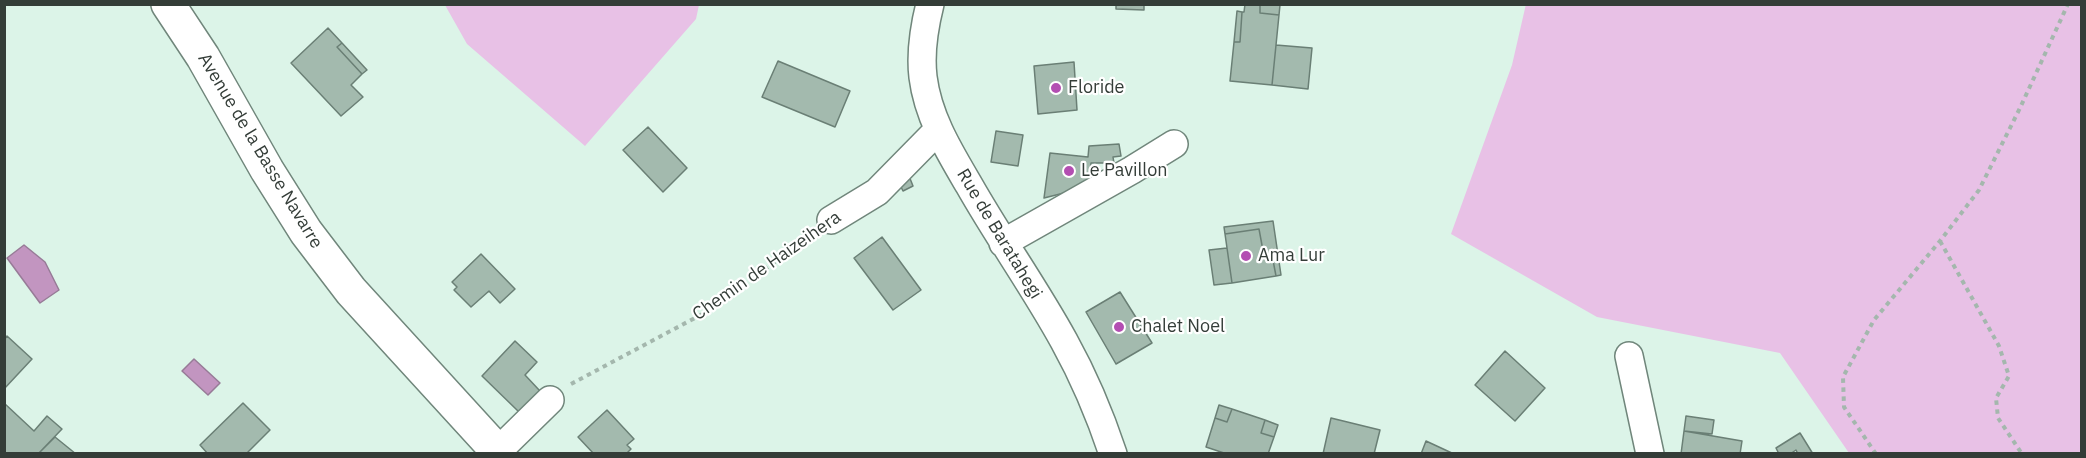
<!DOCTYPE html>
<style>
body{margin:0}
#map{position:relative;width:2086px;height:458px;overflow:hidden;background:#dcf4e8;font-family:"IBM Plex Sans",sans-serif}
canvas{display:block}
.frame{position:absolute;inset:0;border:6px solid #343d38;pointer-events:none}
</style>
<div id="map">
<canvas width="2086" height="458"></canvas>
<div class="frame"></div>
</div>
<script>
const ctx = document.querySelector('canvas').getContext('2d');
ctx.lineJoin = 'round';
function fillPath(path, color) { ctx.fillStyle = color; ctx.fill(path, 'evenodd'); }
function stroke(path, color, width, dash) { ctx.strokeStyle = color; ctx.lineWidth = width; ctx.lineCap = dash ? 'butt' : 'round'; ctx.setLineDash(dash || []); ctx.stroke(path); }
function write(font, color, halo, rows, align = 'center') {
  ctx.font = font + ' "IBM Plex Sans",sans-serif'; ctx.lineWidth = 4.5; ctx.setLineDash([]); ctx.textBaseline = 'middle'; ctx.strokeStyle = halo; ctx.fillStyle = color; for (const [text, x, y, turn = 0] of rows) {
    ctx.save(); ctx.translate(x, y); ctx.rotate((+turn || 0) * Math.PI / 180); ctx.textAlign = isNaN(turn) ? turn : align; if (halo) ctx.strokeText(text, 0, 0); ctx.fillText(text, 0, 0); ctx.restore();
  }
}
fillPath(new Path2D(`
 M1526,4L2081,5V453H1849L1780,353L1597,317L1451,234L1512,65Z
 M445,5V4L699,5L696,19L585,146L467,44Z`), '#e8c1e6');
const water = new Path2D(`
 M24,245L45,262L59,290L40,303L7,258Z
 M194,359L220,383L208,395L182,371Z`);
fillPath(water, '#c295c0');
stroke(water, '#977b97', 1.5);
const building = new Path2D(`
 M1116,4H1144V10L1116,9Z
 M1245,4H1260V13L1279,15L1272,85L1230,81L1234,42H1240L1242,12H1244Z
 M1260,4L1280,5L1279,15L1260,13Z
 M1237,11L1242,12L1240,42H1234Z
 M328,28L342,43L337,47L362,74L351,85L363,97L341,116L291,63Z
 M342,43L367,70L362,74L337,47Z
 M1276,45L1312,48L1308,89L1272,85Z
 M778,61L850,91L835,127L762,97Z
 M1074,62L1077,110L1038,114L1034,66Z
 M648,127L687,168L663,192L623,150Z
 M996,131L1023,135L1018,166L991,162Z
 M1119,144L1121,156L1113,157L1114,163H1091L1090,180L1072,191L1044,198L1050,153L1088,157L1089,146Z
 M909,176L913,186L903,191L898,181Z
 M1273,221L1281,275L1276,276L1272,255L1264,256L1259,229L1225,234L1224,227Z
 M1259,229L1264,256L1272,255L1276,276L1232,283L1225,234Z
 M882,237L921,290L893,310L854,258Z
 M1227,248L1232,283L1214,285L1209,250Z
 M481,254L515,289L500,303L489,291L471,307L454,290L457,287L452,282Z
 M1120,292L1152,343L1116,364L1086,312Z
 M7,336L32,359L4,389V340Z
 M515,341L537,362L525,375L540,391L519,412L482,376Z
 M1505,351L1545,388L1515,421L1475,385Z
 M4,403L34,431L47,416L62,429L38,454H4Z
 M243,403L270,430L246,454H208L200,445Z
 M1219,405L1232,409L1227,422L1215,418Z
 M1232,409L1265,420L1261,433L1274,437L1268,454H1227L1206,447L1215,418L1227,422Z
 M607,410L634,439L627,445L631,449L626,454H594L578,437Z
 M1686,416L1714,420L1712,434L1684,431Z
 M1331,418L1380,430L1374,454H1323Z
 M1265,420L1278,425L1274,437L1261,433Z
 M1684,431L1742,441L1740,454H1681Z
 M1800,433L1813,454H1798L1796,450L1790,454H1779L1776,448Z
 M55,437L76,454H38Z
 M1426,441L1454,454H1421Z`);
fillPath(building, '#a3baae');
stroke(building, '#6a7f75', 1.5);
const minor = new Path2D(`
 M930,4C924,28 920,52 923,77C928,117 949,151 969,185C999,238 1035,288 1064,341C1084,377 1100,415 1113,454
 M831,220L877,192L938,130
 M1003,243L1132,170L1174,144
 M1629,356L1650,454
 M498,451L550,400`);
const tertiary = new Path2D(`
 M168,4L203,57L267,170L306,232L351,291L500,454`);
stroke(minor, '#70867b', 30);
stroke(tertiary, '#70867b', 36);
stroke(new Path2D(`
 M1940,241L1999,346L2009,376L1996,398L1998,418L2022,454
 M571,384L708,311L809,237
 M1876,454L1844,407L1843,377L1874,320L1940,241L1979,190L2020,108L2068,4`), '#a4b7ad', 4, [4.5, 4.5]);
stroke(minor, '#fff', 27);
stroke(tertiary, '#fff', 33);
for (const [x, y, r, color] of [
 [1056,88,6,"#b34eb2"],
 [1069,171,6,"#b34eb2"],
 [1246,256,6,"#b34eb2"],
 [1119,327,6,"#b34eb2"]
]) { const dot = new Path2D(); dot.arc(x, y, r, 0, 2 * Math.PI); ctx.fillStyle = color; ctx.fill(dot); stroke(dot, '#fff', 2); }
write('18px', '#343d38', '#fff', [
 ["Floride",1068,88],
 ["Le Pavillon",1081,171],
 ["Ama Lur",1258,256],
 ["Chalet Noel",1131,327]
], 'left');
write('18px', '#343d38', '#fff', [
 ["Avenue de la Basse Navarre",260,151,59],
 ["Rue de Baratahegi",999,234,59],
 ["Chemin de Haizeihera",767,266,-35]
]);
</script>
